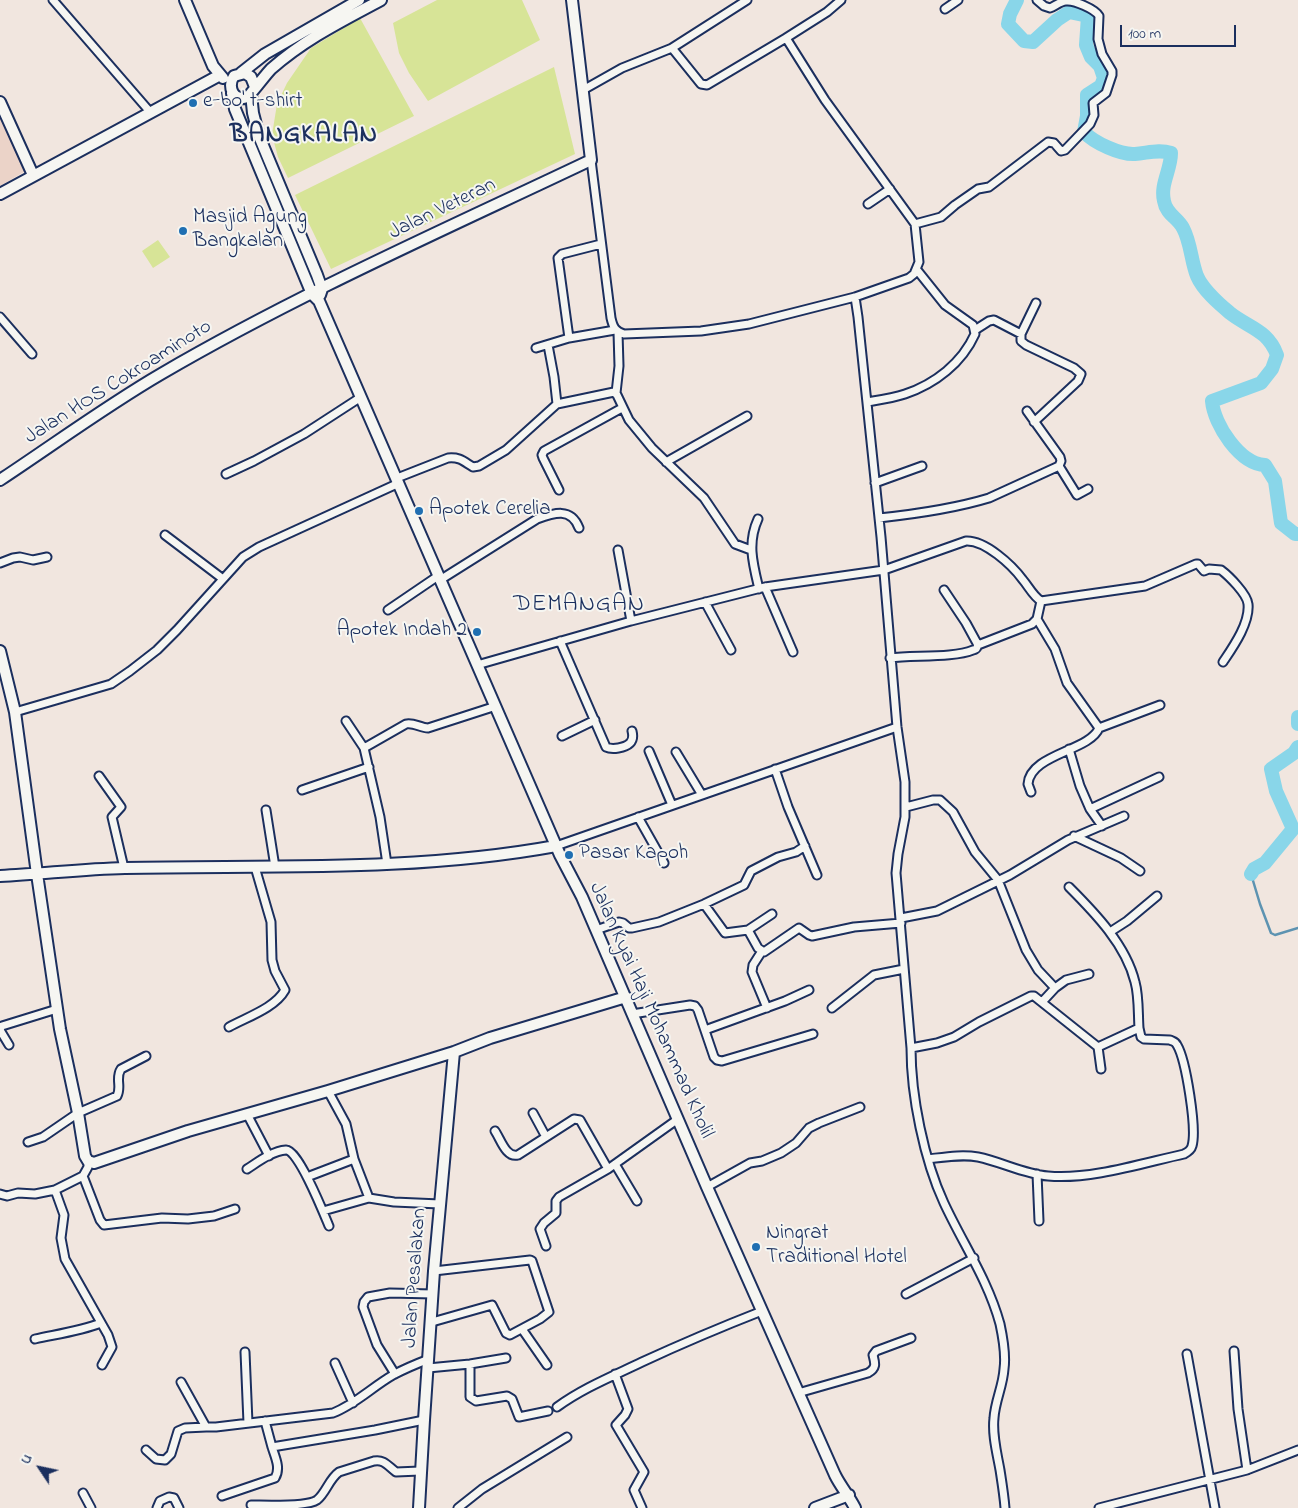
<!DOCTYPE html>
<style>
body{margin:0}
#map{position:relative;width:1298px;height:1508px;overflow:hidden;background:#f1e6df;font-family:"Indie Flower",sans-serif}
canvas{display:block}
.north{position:absolute;left:15px;top:1443px;width:50px;height:50px;-webkit-text-stroke:4px #f6f6f2;paint-order:stroke;rotate:304deg;font-size:14px;font-weight:700;line-height:20px;text-align:center;color:#1b2f5e}
.north::after{content:'';display:block;margin:auto;width:18px;height:22px;background:#1b2f5e;clip-path:polygon(50% 0,100% 100%,50% 72%,0 100%)}
.scale{position:absolute;left:1120px;top:25px;width:116px;height:22px;box-sizing:border-box;border:2px solid #1b2f5e;border-top:0;padding-left:6px;font-size:15px;line-height:18px;white-space:nowrap;color:#1b2f5e;-webkit-text-stroke:4px #f6f6f2;paint-order:stroke}
</style>
<div id="map">
<canvas width="1298" height="1508"></canvas>
<div class="north">U</div>
<div class="scale">100 m</div>
</div>
<script>
const ctx = document.querySelector('canvas').getContext('2d');
ctx.lineJoin = 'round';
function fillPath(path, color) { ctx.fillStyle = color; ctx.fill(path, 'evenodd'); }
function stroke(path, color, width, dash) { ctx.strokeStyle = color; ctx.lineWidth = width; ctx.lineCap = dash ? 'butt' : 'round'; ctx.setLineDash(dash || []); ctx.stroke(path); }
function write(font, color, halo, rows, align = 'center') {
  ctx.font = font + ' "Indie Flower",sans-serif'; ctx.lineWidth = 4; ctx.setLineDash([]); ctx.textBaseline = 'middle'; ctx.strokeStyle = halo; ctx.fillStyle = color; for (const [text, x, y, turn = 0] of rows) {
    ctx.save(); ctx.translate(x, y); ctx.rotate((+turn || 0) * Math.PI / 180); ctx.textAlign = isNaN(turn) ? turn : align; if (halo) ctx.strokeText(text, 0, 0); ctx.fillText(text, 0, 0); ctx.restore();
  }
}
fillPath(new Path2D(`
 M0,107L27,170L0,186Z`), '#ebd3c8');
fillPath(new Path2D(`
 M437,0H522L540,40L428,101L409,73L399,53L393,23Z
 M360,18L414,116L288,178L278,157L272,135L277,104L287,83L311,48Z
 M554,67L575,154L331,269L295,195Z
 M158,240L170,257L153,268L142,251Z`), '#d7e497');
stroke(new Path2D(`
 M1251,874L1260,904L1271,933L1275,935L1298,928`), '#5d93b1', 2.5);
stroke(new Path2D(`
 M1017,0L1010,14L1008,24L1024,41L1033,42L1057,20L1069,12L1088,16L1086,45L1091,57L1100,66L1104,78L1101,86L1087,95V116L1084,132C1094,143 1121,155 1135,154C1148,153 1159,149 1171,153C1171,170 1160,184 1164,201C1166,214 1178,218 1183,228C1191,243 1191,261 1197,276C1203,290 1218,303 1230,313C1249,328 1268,330 1277,355L1272,369L1261,383L1212,401C1214,425 1240,464 1265,465L1275,481L1281,523L1295,534H1298
 M1298,717V724
 M1251,874L1254,869L1265,863L1293,829L1276,791L1271,769L1294,753L1298,747`), '#89d6e9', 14);
const street = new Path2D(`
 M53,0L151,113
 M945,9L958,0
 M672,48L747,0
 M583,90L622,68L672,48L701,84L707,85L786,38
 M591,160L611,318C613,327 615,331 624,334L701,331L749,324L855,297L909,278L914,274L919,262L915,224L825,100L786,38L827,12L841,0
 M868,204L890,189
 M915,224L941,217L955,205L978,189L989,187L1048,142L1054,143L1061,151L1065,150L1090,124L1094,115L1093,103L1106,93L1112,75V71L1102,54L1098,39L1099,16C1095,9 1074,0 1066,1C1061,1 1055,6 1050,8L1044,6L1037,0
 M855,297L858,317L881,537L897,727L905,782V817L898,854L896,873L911,1048C911,1096 924,1160 944,1203C963,1244 988,1280 1000,1324C1003,1338 1006,1355 1004,1369C1003,1386 995,1401 994,1418C992,1435 997,1453 1000,1470C1002,1483 1004,1495 1005,1508
 M0,317L32,354
 M975,330L989,321L994,320L1021,334
 M569,338L558,258L562,254L601,244
 M548,345L554,377L557,404
 M536,348L569,338L615,330
 M616,393L619,366L618,332
 M867,402C879,400 893,398 905,394C935,384 962,363 975,334L973,325L945,305L917,270
 M1027,411L1060,457L1061,461L1059,466
 M1034,422L1078,381L1081,374L1074,368L1026,345L1021,341V334L1036,303
 M666,462L747,416
 M226,474L254,461L304,434L361,397
 M397,478L448,458C460,457 463,461 473,467L479,466L506,450L557,404L614,392L617,395L629,420L652,448L704,498L735,544L751,550
 M875,483L922,466
 M559,490L543,458L542,455L544,451L622,408
 M879,518C916,514 953,509 989,498L1059,466L1077,495L1088,489
 M758,519C747,543 753,564 759,589
 M165,535L223,579
 M618,550L631,621
 M0,563L13,558L20,557L33,560L47,557
 M440,580L537,519C554,513 571,507 579,528
 M765,587L793,652
 M705,602L731,650
 M388,610L438,576
 M560,641L606,747C612,750 625,748 630,743C633,740 633,735 632,731
 M978,645L1032,624L1037,619L1041,601
 M890,658C913,655 954,658 973,650C977,649 976,649 978,645L966,623L944,590
 M477,665L631,621L765,587L884,570L966,541C985,540 1012,565 1023,580C1029,587 1033,596 1041,601L1145,586L1196,564H1198L1204,571L1209,569L1221,570C1229,576 1247,594 1248,604C1250,623 1233,647 1223,662
 M15,712L111,684L130,671L157,650L177,630L243,557L259,547L399,483
 M346,721L364,748
 M1099,728L1160,705
 M562,736L595,720
 M1069,749L1080,786L1090,809L1102,826
 M649,751L672,805
 M676,752L702,795
 M775,769L788,807L817,875
 M99,776L121,807L112,817L124,868
 M302,790L369,767
 M1031,792L1028,784C1030,754 1090,751 1099,728L1067,683L1055,649L1037,619
 M906,807L933,800H940L953,812L975,852L998,880L1026,950L1038,970L1055,988L1066,980L1089,974
 M1090,809L1159,777
 M266,810L275,867
 M638,817L664,863
 M1074,836L1121,858L1140,871
 M556,846L897,727
 M387,864L380,817L364,748L406,724C413,722 421,728 428,728L496,706
 M1069,887C1095,913 1126,945 1135,982C1139,996 1138,1014 1139,1028
 M704,904L725,933L748,930L772,914
 M901,918L937,911L1010,875L1068,840L1124,816
 M596,930L619,922L623,923L629,928H632L659,922L704,904L744,885L751,871L778,857L796,852L805,846
 M748,930L758,948L764,952L799,928L809,935L812,936L854,927L901,923
 M1110,932L1127,921L1157,896
 M762,951L753,965L752,972L767,1008
 M1042,1002L1055,988
 M832,1008L874,975L904,969
 M632,1014L690,1005L695,1006L698,1010L714,1057L717,1060L722,1061L813,1034
 M229,1027C247,1017 275,1008 285,990L275,971L272,960L271,922L255,867
 M0,1029L2,1026L57,1009
 M0,1030L9,1045
 M705,1030L785,1001L809,990
 M911,1048L937,1043L954,1037L979,1022L1031,996H1034L1098,1047L1101,1069
 M328,1091L346,1124L354,1159L369,1198L394,1202L440,1204
 M533,1113L546,1137L574,1119L580,1120L608,1169
 M247,1114L269,1156
 M495,1131C501,1140 506,1158 518,1155L546,1137
 M28,1142L43,1137L78,1113L117,1096C122,1087 115,1078 121,1069L146,1056
 M928,1159C945,1157 962,1154 978,1157C1002,1162 1024,1174 1048,1176C1090,1180 1143,1163 1184,1154C1188,1152 1191,1150 1192,1146C1197,1129 1186,1060 1177,1045C1175,1041 1174,1042 1170,1040L1144,1039L1141,1037L1139,1028L1098,1047
 M615,1164L637,1201
 M247,1169C258,1162 272,1151 286,1150C298,1149 324,1214 329,1226
 M1037,1174L1039,1221
 M83,1176L100,1220L104,1225L162,1218L188,1219L214,1216L235,1209
 M307,1177L354,1159
 M707,1187L750,1163L762,1161L781,1153L796,1143L809,1128L819,1123L860,1107
 M55,1190L64,1215L61,1238L65,1259L108,1335L112,1347L102,1365
 M0,1194L7,1196L18,1193L35,1194L55,1190L83,1176L88,1167V1161
 M323,1211L369,1198
 M546,1246L540,1229L544,1223L556,1213V1201L559,1197L608,1169L678,1119
 M906,1294L974,1258
 M432,1322L492,1305L506,1333L510,1335L540,1319L549,1312L532,1261L530,1260L434,1271
 M522,1329L547,1365
 M35,1339C58,1334 80,1331 101,1323
 M245,1352L248,1423
 M1187,1354L1215,1508
 M335,1363L353,1403
 M470,1364V1397L476,1401L507,1396L512,1399L519,1417L548,1411
 M428,1368L470,1364L506,1358
 M395,1374L377,1345L363,1307L364,1302L368,1297L390,1293L433,1294
 M615,1374L628,1409L625,1415L616,1425L644,1472L634,1490L642,1508
 M181,1382L206,1427H216L333,1413C356,1404 372,1387 393,1375C404,1369 416,1364 429,1359
 M798,1393L868,1373C877,1368 875,1363 873,1355L876,1351L911,1338
 M557,1407C583,1388 613,1376 642,1362C681,1344 721,1327 762,1311
 M265,1421L272,1447L375,1430L424,1420
 M146,1450L156,1459L165,1460L171,1454L178,1431L185,1428L206,1427
 M1247,1470L1298,1450
 M83,1493L91,1508
 M222,1496L275,1478C281,1468 275,1457 272,1447
 M251,1505C265,1505 307,1507 317,1500C326,1493 329,1479 339,1472L374,1461C384,1459 388,1466 396,1472L420,1471
 M157,1508L160,1501L169,1497L174,1498L179,1508
 M458,1508L482,1489L567,1437
 M1099,1508L1247,1470L1238,1409L1234,1351`);
const secondary = new Path2D(`
 M185,0L213,66L223,78
 M241,73L265,54L359,0
 M255,87L251,77L245,73L234,76C227,86 233,103 247,97C250,96 265,75 271,69C305,39 342,21 381,0
 M232,93L235,109L312,294L319,301L560,855L582,897L707,1187L835,1475C841,1487 849,1496 855,1508
 M251,94L253,113L259,136L317,275L322,289L320,295
 M0,102L33,175
 M0,194L220,75
 M0,480C53,445 106,406 161,374C298,294 448,228 591,160L572,0
 M0,651L15,712L37,874L60,1029L78,1113L85,1156L88,1161L94,1163L188,1131L328,1091L454,1052L490,1038L626,997
 M0,876C42,874 83,869 125,868C269,865 414,872 556,846
 M419,1508L424,1420L434,1271L454,1052
 M815,1508L849,1495`);
stroke(street, '#1b2f5e', 11);
stroke(secondary, '#1b2f5e', 14);
stroke(street, '#f6f6f2', 7);
stroke(secondary, '#f6f6f2', 10);
for (const [x, y, r, color] of [
 [193,103,5,"#1f6fb2"],
 [183,231,5,"#1f6fb2"],
 [419,511,5,"#1f6fb2"],
 [477,632,5,"#1f6fb2"],
 [569,855,5,"#1f6fb2"],
 [756,1247,5,"#1f6fb2"]
]) { const dot = new Path2D(); dot.arc(x, y, r, 0, 2 * Math.PI); ctx.fillStyle = color; ctx.fill(dot); stroke(dot, '#f6f6f2', 2); }
write('21px', '#1b2f5e', '#f6f6f2', [
 ["e-bo' t-shirt",203,103],
 ["Masjid Agung",193,219],
 ["Bangkalan",193,243],
 ["Apotek Cerelia",429,511],
 ["Apotek Indah 2",467,632,"right"],
 ["Pasar Kapoh",579,855],
 ["Ningrat",766,1235],
 ["Traditional Hotel",766,1259]
], 'left');
write('21px', '#1b2f5e', '#f6f6f2', [
 ["Jalan Veteran",443,210,-26],
 ["Jalan HOS Cokroaminoto",119,383,-32],
 ["Jalan Kyai Haji Mohammad Kholil",650,1011,66],
 ["Jalan Pesalakan",416,1278,-86]
]);
ctx.letterSpacing = '1px';
write('24px', '#1b2f5e', '#f6f6f2', [
 ["DEMANGAN",579,606]
]);
ctx.letterSpacing = '0px';
ctx.letterSpacing = '1px';
write('bold 26px', '#1b2f5e', '#f6f6f2', [
 ["BANGKALAN",304,137]
]);
ctx.letterSpacing = '0px';
</script>
